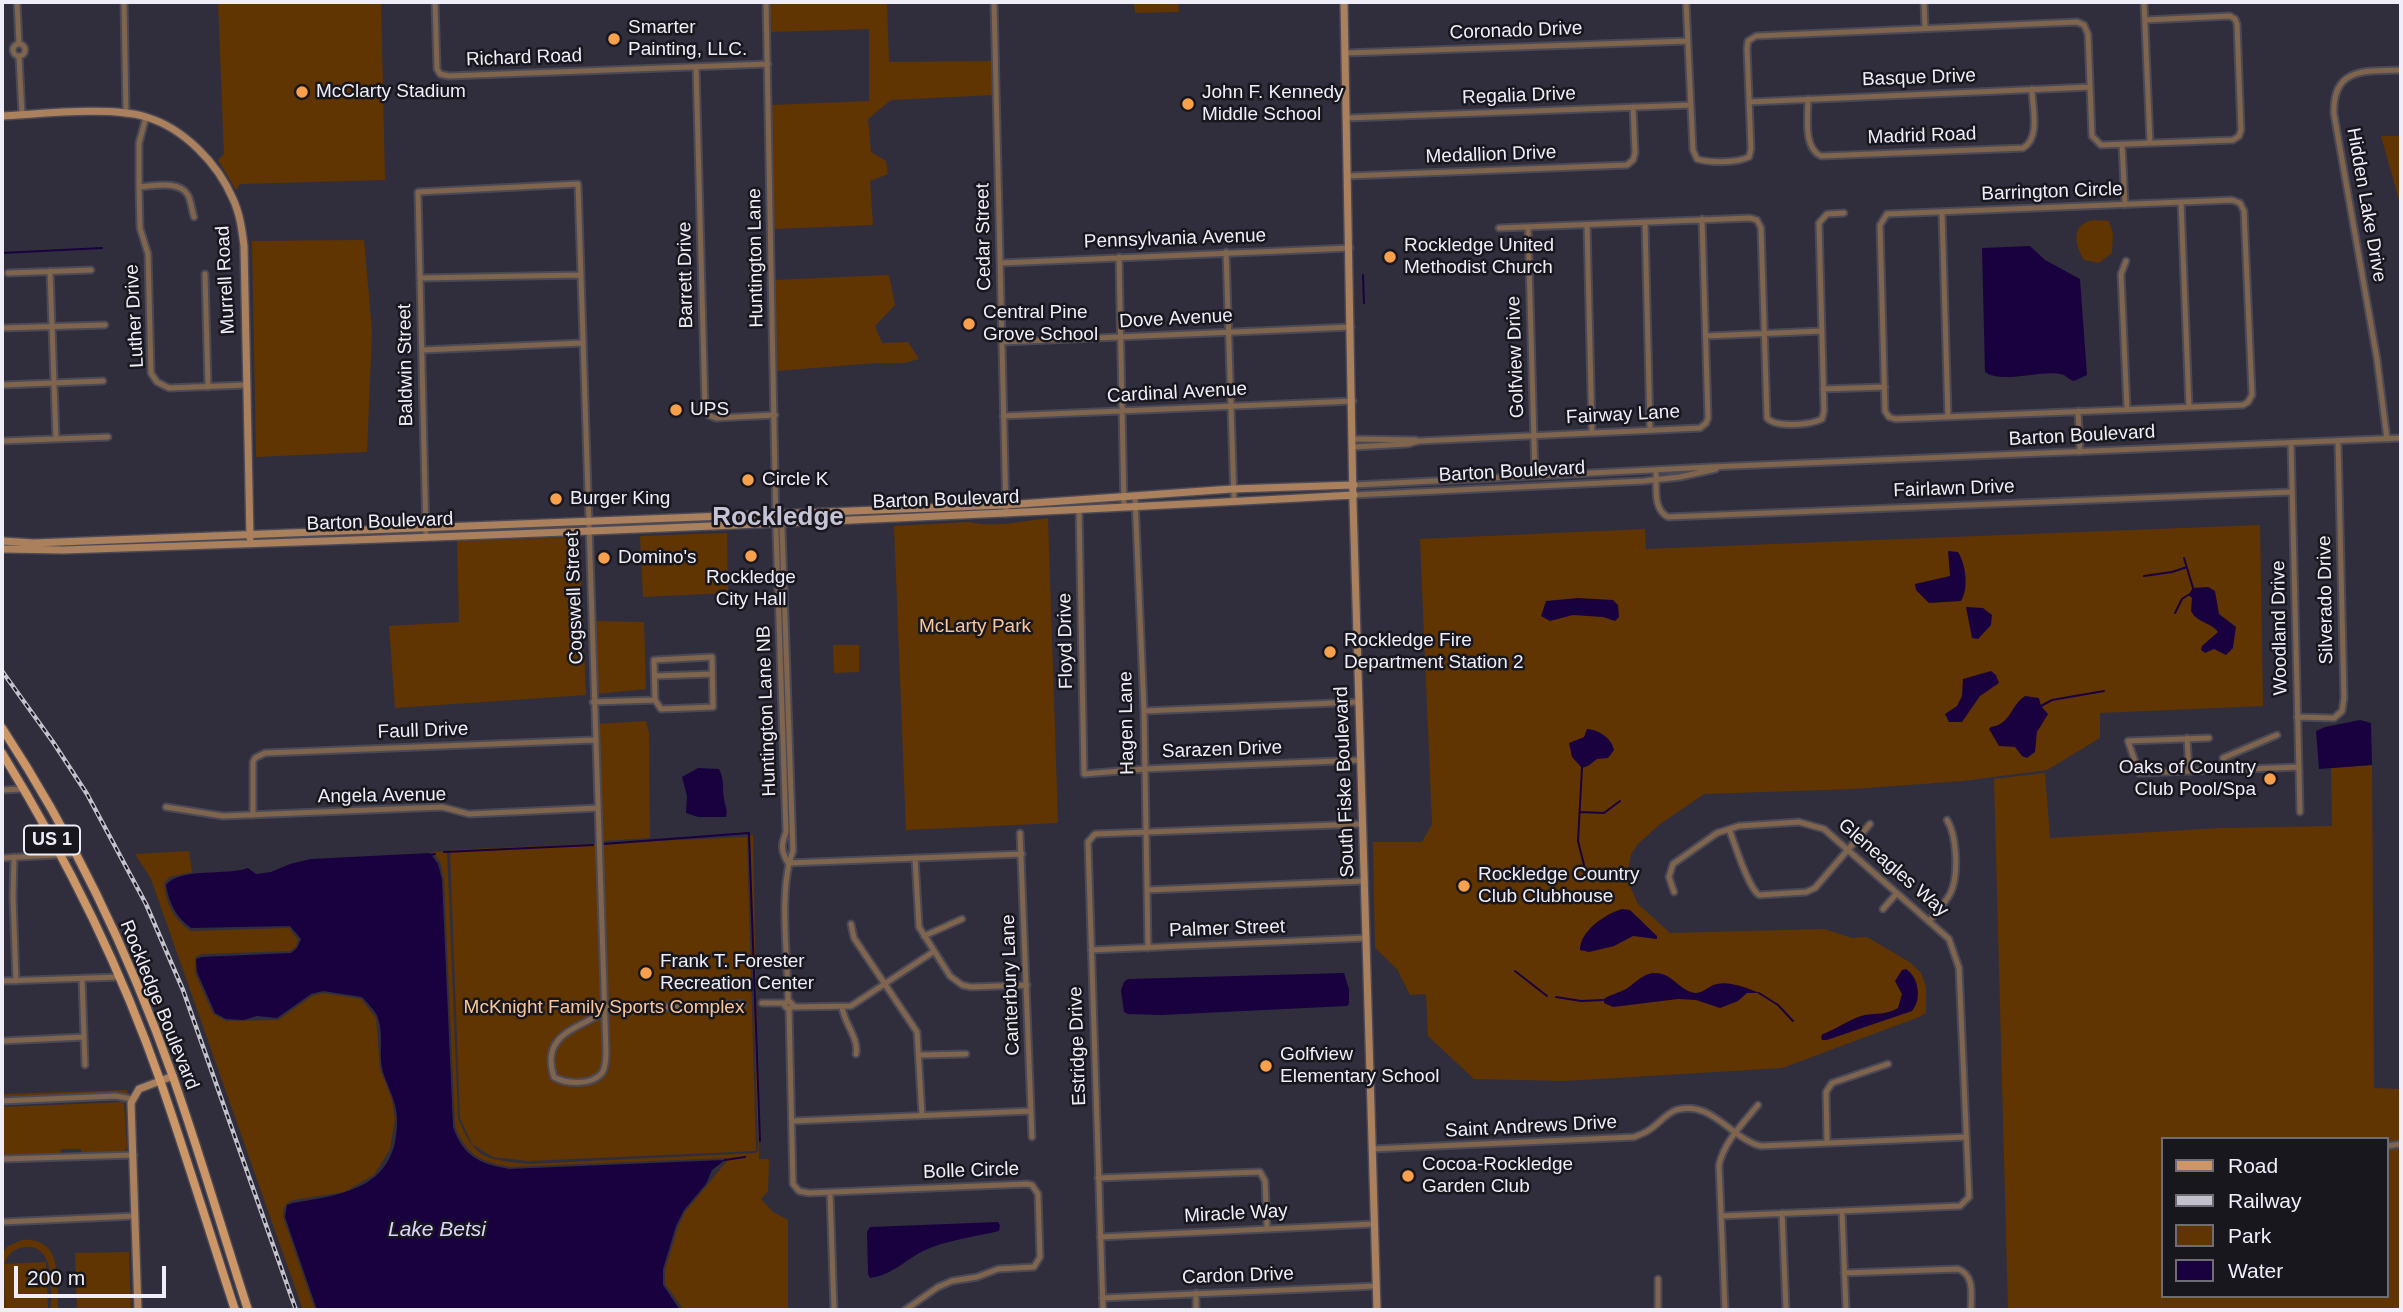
<!DOCTYPE html>
<style>
body{margin:0}
#map{position:relative;width:2403px;height:1312px;overflow:hidden;background:#302e3c;font-family:Arial,sans-serif}
canvas{display:block}
.frame{position:absolute;inset:0;border:4px solid #efedf7;pointer-events:none}
.legend{position:absolute;left:2161px;top:1137px;width:228px;height:161px;box-sizing:border-box;background:#18171e;border:2px solid #6e6d75;margin:0;padding:9px 12px;list-style:none;font-size:21px;color:#efedf7}
.legend li{display:flex;align-items:center;gap:14px;height:35px}
.legend b{width:35px;border:2px solid #6e6d75}
.scale{position:absolute;left:14px;top:1266px;width:152px;height:32px;box-sizing:border-box;border:4px solid #efedf7;border-top:0;padding-left:9px;font-size:21px;line-height:24px;white-space:nowrap;color:#efedf7;-webkit-text-stroke:5px #18171e;paint-order:stroke}
</style>
<div id="map">
<canvas width="2403" height="1312"></canvas>
<div class="frame"></div>
<ul class="legend">
<li><b style="height:9px;background:#cc9667"></b>Road</li>
<li><b style="height:9px;background:#c3c1cb"></b>Railway</li>
<li><b style="height:19px;background:#613501"></b>Park</li>
<li><b style="height:19px;background:#190140"></b>Water</li>
</ul>
<div class="scale">200 m</div>
</div>
<script>
const ctx = document.querySelector('canvas').getContext('2d');
ctx.lineJoin = 'round';
function fillPath(path, color) { ctx.fillStyle = color; ctx.fill(path, 'evenodd'); }
function stroke(path, color, width, dash) { ctx.strokeStyle = color; ctx.lineWidth = width; ctx.lineCap = dash ? 'butt' : 'round'; ctx.setLineDash(dash || []); ctx.stroke(path); }
function write(font, color, halo, rows, align = 'center') {
  ctx.font = font + ' Arial,sans-serif'; ctx.lineWidth = 5; ctx.setLineDash([]); ctx.textBaseline = 'middle'; ctx.strokeStyle = halo; ctx.fillStyle = color; for (const [text, x, y, turn = 0] of rows) {
    ctx.save(); ctx.translate(x, y); ctx.rotate((+turn || 0) * Math.PI / 180); ctx.textAlign = isNaN(turn) ? turn : align; if (halo) ctx.strokeText(text, 0, 0); ctx.fillText(text, 0, 0); ctx.restore();
  }
}
fillPath(new Path2D(`
 M218,2H381L385,180L240,184L236,190L218,160L224,154Z
 M769,2H887L889,62L993,61L994,95L891,100L868,119L871,152L886,161L888,174L870,181L873,225L773,229L771,105L869,101V29L769,32Z
 M1134,2H1178L1179,12L1135,13Z
 M2381,136H2401V207Z
 M2093,220L2109,221L2113,234L2112,253L2099,263L2084,260C2075,245 2070,225 2093,220Z
 M364,240L372,331L367,452L256,457L252,241Z
 M889,275L895,305L875,326L882,343L908,342L919,359L904,363H877L776,371L774,280Z
 M1048,518L1058,823L906,830L894,526L969,522C993,528 1024,521 1048,518Z
 M2260,525L2263,706L2100,713V738L2047,770L1963,781L1853,789L1704,794L1660,824L1638,844L1631,854L1628,870L1629,884L1638,904L1670,933L1824,929L1852,938L1867,937L1911,963L1921,973L1926,987V1013L1919,1017L1782,1068L1565,1081L1474,1079L1428,1036L1426,994L1410,995L1397,969L1375,948L1373,842H1422L1432,824L1420,539L1645,529L1646,549Z
 M727,533L728,593L643,597L640,536Z
 M579,537L586,695L395,708L389,626L459,622L457,541Z
 M594,621L644,622L646,689L596,694Z
 M833,645H859V672L834,673Z
 M646,721L649,733L650,838L602,841L597,724Z
 M2372,765L2374,1088L2401,1089V1141L2387,1143V1139H2163V1296H2387V1149L2401,1147V1310H2008L1994,779L2045,773L2050,838L2222,828L2332,826L2331,768Z
 M749,835H753L759,1159H769L768,1191L761,1199L773,1212L788,1220V1310H684L665,1284V1270L678,1227L685,1212L727,1161L726,1158L509,1167C480,1161 466,1155 455,1126L444,880L440,862L433,852L447,851L458,1118C475,1160 485,1159 528,1164L756,1153L758,1150Z
 M747,837L756,1151L528,1161L493,1157L472,1144L460,1118L450,850Z
 M189,851L192,872L169,877L164,884C166,904 174,920 191,931L289,928L298,940L296,947L290,951L202,954L195,957V973L213,1014L226,1021L278,1020L312,996L323,993L361,999L376,1018L380,1069L392,1100L395,1119L390,1149L374,1175L344,1192L293,1200C284,1204 283,1208 283,1217L315,1310H303L151,879L135,854Z
 M127,1090V1095L116,1093L2,1098V1094Z
 M124,1102L127,1147L124,1152L81,1153V1149H61L60,1154L2,1157V1107Z
 M22,1240C64,1237 57,1282 58,1310H51C51,1290 56,1244 25,1247C14,1248 8,1254 4,1264L46,1262L48,1310H6L4,1265L5,1310H2V1253L8,1246Z
 M129,1252L131,1310H77L75,1253Z`), '#613501');
fillPath(new Path2D(`
 M2030,246L2045,260L2080,279L2087,375L2074,381C2070,380 2067,377 2064,375C2045,368 2003,385 1985,372L1982,248Z
 M1948,551L1958,552C1966,565 1969,588 1961,601L1929,603L1916,590L1915,584L1950,576Z
 M2208,587L2215,591L2219,614L2236,627L2233,648L2226,655L2214,649L2205,653L2201,650L2202,646L2218,632C2211,622 2197,623 2191,611L2192,598L2188,595L2193,588Z
 M1578,598L1613,600L1618,605L1619,617L1615,621L1603,617L1573,615L1550,621L1541,616L1546,601Z
 M1966,607L1983,608L1992,615L1991,625L1978,639L1972,638Z
 M1991,671L1996,675L1999,683L1980,696L1962,722H1949L1945,714L1957,706L1962,696L1963,679Z
 M2025,696L2039,698L2041,706L2048,714L2037,732L2035,752L2027,758L2022,756L2015,747L1999,746L1989,729L1991,727C2011,724 2010,706 2025,696Z
 M2360,720L2371,723L2372,765L2319,769L2316,731L2325,727Z
 M1587,729C1597,729 1612,738 1614,750L1608,758L1597,759L1588,766L1582,768L1572,757L1569,743L1584,737Z
 M698,768L719,769C725,780 722,788 724,799C725,807 728,809 726,817H698L686,813L687,796L682,777Z
 M430,853L438,864L442,880L453,1127C464,1157 478,1163 509,1169L725,1160L712,1170L706,1184L684,1210L676,1226L663,1269V1285L680,1310H317L285,1217L287,1205L293,1203C347,1194 398,1187 397,1119C397,1102 388,1088 383,1072C378,1055 384,1036 378,1018C376,1011 367,1003 362,997L323,991L311,994L277,1018L257,1016L244,1020L226,1019L215,1013L197,972L196,959L202,957L291,953L297,948L301,939L290,926L191,928C176,917 169,903 166,885C180,867 227,876 248,868L256,874L271,872L290,864L311,859Z
 M1622,909L1630,910L1657,936V939L1633,936L1614,946L1589,952L1580,950C1580,931 1605,914 1622,909Z
 M1906,969C1919,977 1922,1000 1912,1011L1827,1040H1822L1821,1036L1823,1034C1837,1029 1851,1018 1865,1015C1876,1013 1886,1015 1898,1008L1902,994L1895,981L1902,970Z
 M1344,973L1349,989V1004L1347,1006L1161,1015L1128,1014L1124,1012L1121,990L1124,982L1128,979Z
 M1652,973C1672,972 1675,986 1691,992C1702,996 1707,986 1717,984C1729,981 1748,988 1759,993H1747L1738,1001L1720,1008L1696,1000L1678,999L1613,1007L1604,1003V999C1611,994 1619,993 1626,989C1635,983 1640,976 1652,973Z
 M998,1222L1000,1225L999,1231C974,1237 946,1240 923,1251C904,1261 892,1275 870,1278L868,1274L867,1232L870,1227Z`), '#190140');
stroke(new Path2D(`
 M2,253L102,248
 M1363,275L1364,303
 M2184,558L2193,588
 M2144,576L2172,572L2187,567
 M2175,613L2182,599L2188,595
 M2041,706L2052,700L2104,691
 M1582,768L1578,841L1584,865
 M1580,812L1604,813L1620,801
 M603,844L749,833L760,1141
 M444,852L593,845
 M431,855L435,854
 M1515,971L1547,996
 M1759,993L1778,1005L1793,1021
 M1556,997L1581,1001L1603,1000
 M725,1160L745,1157`), '#190140', 2);
const street = new Path2D(`
 M17,2L19,44
 M124,2L126,114
 M435,2L437,69L440,74L449,76L768,64
 M766,2L776,531L786,832C781,845 781,851 788,863
 M994,2L1006,514
 M1686,2L1693,150L1697,159C1710,163 1736,163 1749,157L1751,149L1747,48L1748,41L1756,36L2077,22L2084,25L2088,34L2092,136L2101,145L2233,140L2239,136L2241,130L2237,24L2235,19L2230,16L2145,20
 M1924,2L1925,28
 M2144,2L2150,143
 M13 50a6 6 0 1 1 12 0a6 6 0 1 1-12 0Z
 M1346,53L1687,41
 M19,56L22,115
 M696,67L705,407L708,415L716,418L775,415
 M1808,99C1808,117 1803,148 1821,156L2023,148C2041,138 2032,107 2032,89
 M1749,102L2090,87
 M146,117L139,143V187L140,228L148,254L151,373L157,382L169,388L246,385
 M1347,118L1691,105
 M2122,144L2125,205
 M1348,176L1627,165L1633,160L1635,153L1633,107
 M139,187C153,186 179,180 188,195C191,201 192,211 194,217
 M2232,200L2240,203L2244,211L2252,395L2248,402L2243,405L1895,419L1889,417L1885,411L1880,225L1887,214Z
 M2181,202L2189,407
 M1942,212L1948,417
 M1645,222L1650,430
 M1587,225L1592,432
 M1528,227L1535,476
 M1499,228L1750,218L1757,220L1761,228L1767,418C1776,428 1810,425 1822,419L1824,411L1819,223L1827,214L1844,213
 M1226,252L1234,500
 M1119,257L1124,506
 M2126,261L2121,274L2127,409
 M1001,263L1350,248
 M50,271L56,439
 M8,273L91,270
 M205,274L208,387
 M420,278L580,275
 M2,328L105,325
 M1706,336L1822,331
 M1002,342L1351,327
 M422,350L582,343
 M2,385L103,381
 M1823,389L1885,387
 M2078,411L2080,452
 M1003,416L1353,401
 M1353,439L1416,440
 M2387,439L2377,359L2334,114C2332,67 2365,71 2401,70
 M2,441L108,437
 M2291,443L2300,812
 M1353,447L1408,444L1419,441L1700,428L1706,423L1708,418L1702,219
 M1656,470C1657,486 1652,509 1668,517L2292,492
 M1354,485L1710,467L2401,438
 M1354,495L1644,481L1680,477L1716,469
 M1135,497L1144,711L1148,948
 M1079,509L1084,774L1144,769L1361,760
 M778,513L782,529L793,851C778,889 788,958 788,1000L784,1005L789,1010L793,1005L788,1000
 M426,536L418,192L578,184L606,1051C606,1058 606,1067 602,1073C591,1086 566,1084 554,1077C540,1034 578,1029 605,1011
 M655,676L712,674
 M593,702L655,700L661,709L713,707L712,657L654,660L655,700
 M1144,711L1359,702
 M2297,717L2334,718L2342,711L2344,698L2338,441
 M2187,738L2189,771
 M2209,738L2128,741L2139,773L2299,767
 M2229,770L2223,758L2277,735
 M2,790L23,789
 M166,807L223,816L442,807L469,814L598,808
 M253,815V762L255,758L265,753L594,740
 M1729,829C1735,844 1748,888 1759,895L1806,892L1815,888L1870,824
 M1020,833L1032,1137
 M14,857L13,897L16,981
 M2,858L75,854
 M915,858L919,927L950,976L962,985L971,987L1027,985
 M788,863L1022,854
 M1147,890L1364,881
 M1674,892L1669,877L1673,864L1717,833L1739,826L1799,822L1824,829L1949,939L1959,968L1969,1197L1960,1206L1721,1216
 M1883,909L1897,893
 M1930,920C1937,912 1945,903 1950,894C1959,877 1957,836 1947,820
 M851,924L854,938L917,1032L922,1115
 M924,936L962,919
 M1091,950L1365,938
 M82,978L85,1065
 M2,981L119,977
 M762,1003H784
 M605,1007H675L743,1004
 M793,1007L851,1006L933,952
 M842,1007C844,1023 859,1038 856,1054
 M789,1010L793,1184L799,1191L809,1193L1027,1184L1032,1185L1038,1194L1040,1257L1034,1267L998,1269L977,1277L952,1281L938,1287L905,1310
 M2,1041L84,1037
 M920,1055L966,1054
 M2,1101L116,1096L132,1099
 M793,1121L1031,1111
 M1827,1142L1826,1092L1832,1083L1888,1064
 M2387,1146L2401,1144
 M1372,1149L1634,1137C1639,1135 1645,1133 1649,1130C1659,1124 1665,1114 1676,1110C1711,1099 1731,1139 1761,1146L1966,1137
 M2,1159L134,1155
 M1098,1178L1260,1172L1265,1181L1267,1228
 M830,1192L834,1310
 M1842,1212L1846,1310
 M1782,1213L1786,1310
 M2,1222L135,1216
 M1100,1237L1373,1224
 M1844,1273L1958,1269C1975,1275 1971,1295 1971,1310
 M1658,1279V1310
 M1196,1293V1310
 M1102,1298L1376,1286
 M1103,1310L1088,842L1095,834L1362,824
 M1725,1310L1719,1165C1724,1142 1743,1123 1758,1105`);
const secondary = new Path2D(`
 M1344,2L1353,502L1377,1310
 M2,116C40,114 111,106 146,117C184,128 218,164 233,199C240,214 242,230 244,246L250,538
 M2,541L34,543L1005,505L1232,489L1354,485
 M2,549L63,550C493,536 924,519 1354,495
 M138,1310L131,1103L139,1089L173,1076`);
const primary = new Path2D(`
 M2,728C73,836 130,956 173,1077C200,1154 223,1233 248,1310
 M2,753C66,857 121,968 161,1083C187,1158 210,1234 235,1310`);
stroke(street, '#4b4956', 9);
stroke(secondary, '#4b4956', 10);
stroke(primary, '#4b4956', 11);
stroke(street, '#7f644e', 5);
stroke(secondary, '#aa805d', 7);
stroke(primary, '#cc9667', 8);
const rail = new Path2D(`
 M2,671L53,742L87,794L146,904L183,990L296,1310`);
stroke(rail, '#c3c1cb', 4.5);
stroke(rail, '#18171e', 2, [5]);
for (const [x, y, r, color] of [
 [614,39,7,"#f9a04c"],
 [302,92,7,"#f9a04c"],
 [1188,104,7,"#f9a04c"],
 [1390,257,7,"#f9a04c"],
 [969,324,7,"#f9a04c"],
 [676,410,7,"#f9a04c"],
 [748,480,7,"#f9a04c"],
 [556,499,7,"#f9a04c"],
 [751,556,7,"#f9a04c"],
 [604,558,7,"#f9a04c"],
 [1330,652,7,"#f9a04c"],
 [2270,779,7,"#f9a04c"],
 [1464,886,7,"#f9a04c"],
 [646,973,7,"#f9a04c"],
 [1266,1066,7,"#f9a04c"],
 [1408,1176,7,"#f9a04c"]
]) { const dot = new Path2D(); dot.arc(x, y, r, 0, 2 * Math.PI); ctx.fillStyle = color; ctx.fill(dot); stroke(dot, '#18171e', 2.5); }
for (const [x, y, w] of [
 [52,840,56]
]) { const box = new Path2D(); box.roundRect(x - w / 2, y - 14.5, w, 29, 5); ctx.fillStyle = '#18171e'; ctx.fill(box); stroke(box, '#efedf7', 2); }
write('bold 18px', '#efedf7', null, [
 ["US 1",52,840]
]);
write('19px', '#efedf7', '#18171e', [
 ["Smarter",628,28],
 ["Painting, LLC.",628,50],
 ["McClarty Stadium",316,92],
 ["John F. Kennedy",1202,93],
 ["Middle School",1202,115],
 ["Rockledge United",1404,246],
 ["Methodist Church",1404,268],
 ["Central Pine",983,313],
 ["Grove School",983,335],
 ["UPS",690,410],
 ["Circle K",762,480],
 ["Burger King",570,499],
 ["Domino's",618,558],
 ["Rockledge",751,578,"center"],
 ["City Hall",751,600,"center"],
 ["Rockledge Fire",1344,641],
 ["Department Station 2",1344,663],
 ["Oaks of Country",2256,768,"right"],
 ["Club Pool/Spa",2256,790,"right"],
 ["Rockledge Country",1478,875],
 ["Club Clubhouse",1478,897],
 ["Frank T. Forester",660,962],
 ["Recreation Center",660,984],
 ["Golfview",1280,1055],
 ["Elementary School",1280,1077],
 ["Cocoa-Rockledge",1422,1165],
 ["Garden Club",1422,1187]
], 'left');
write('19px', '#efedf7', '#18171e', [
 ["Coronado Drive",1516,31,-2],
 ["Richard Road",524,58,-2],
 ["Basque Drive",1919,78,-2],
 ["Regalia Drive",1519,96,-2],
 ["Madrid Road",1922,136,-2],
 ["Medallion Drive",1491,155,-2],
 ["Barrington Circle",2052,192,-2],
 ["Hidden Lake Drive",2366,205,80],
 ["Cedar Street",984,237,-91],
 ["Pennsylvania Avenue",1175,239,-2],
 ["Huntington Lane",756,258,-91],
 ["Barrett Drive",686,275,-91],
 ["Murrell Road",226,280,-93],
 ["Luther Drive",135,316,-93],
 ["Dove Avenue",1176,319,-3],
 ["Golfview Drive",1516,357,-92],
 ["Baldwin Street",406,365,-91],
 ["Cardinal Avenue",1177,393,-3],
 ["Fairway Lane",1623,415,-3],
 ["Barton Boulevard",2082,436,-3],
 ["Barton Boulevard",1512,472,-3],
 ["Fairlawn Drive",1954,489,-2],
 ["Barton Boulevard",946,500,-2],
 ["Barton Boulevard",380,522,-2],
 ["Cogswell Street",575,598,-92],
 ["Silverado Drive",2326,600,-91],
 ["Woodland Drive",2280,628,-91],
 ["Floyd Drive",1066,641,-91],
 ["Huntington Lane NB",767,711,-92],
 ["Hagen Lane",1127,723,-91],
 ["Faull Drive",423,731,-2],
 ["Sarazen Drive",1222,750,-2],
 ["South Fiske Boulevard",1345,782,-92],
 ["Angela Avenue",382,796,-1],
 ["Gleneagles Way",1893,868,41],
 ["Palmer Street",1227,929,-2],
 ["Canterbury Lane",1011,985,-92],
 ["Rockledge Boulevard",159,1005,68],
 ["Estridge Drive",1078,1046,-92],
 ["Saint Andrews Drive",1531,1127,-3],
 ["Bolle Circle",971,1171,-2],
 ["Miracle Way",1236,1214,-3],
 ["Cardon Drive",1238,1276,-2]
]);
write('19px', '#f9c69b', '#18171e', [
 ["McLarty Park",975,627],
 ["McKnight Family Sports Complex",604,1008]
]);
write('italic 21px', '#dbd6fe', '#18171e', [
 ["Lake Betsi",437,1230]
]);
write('bold 26px', '#c6c3d6', '#18171e', [
 ["Rockledge",778,518]
]);
</script>
